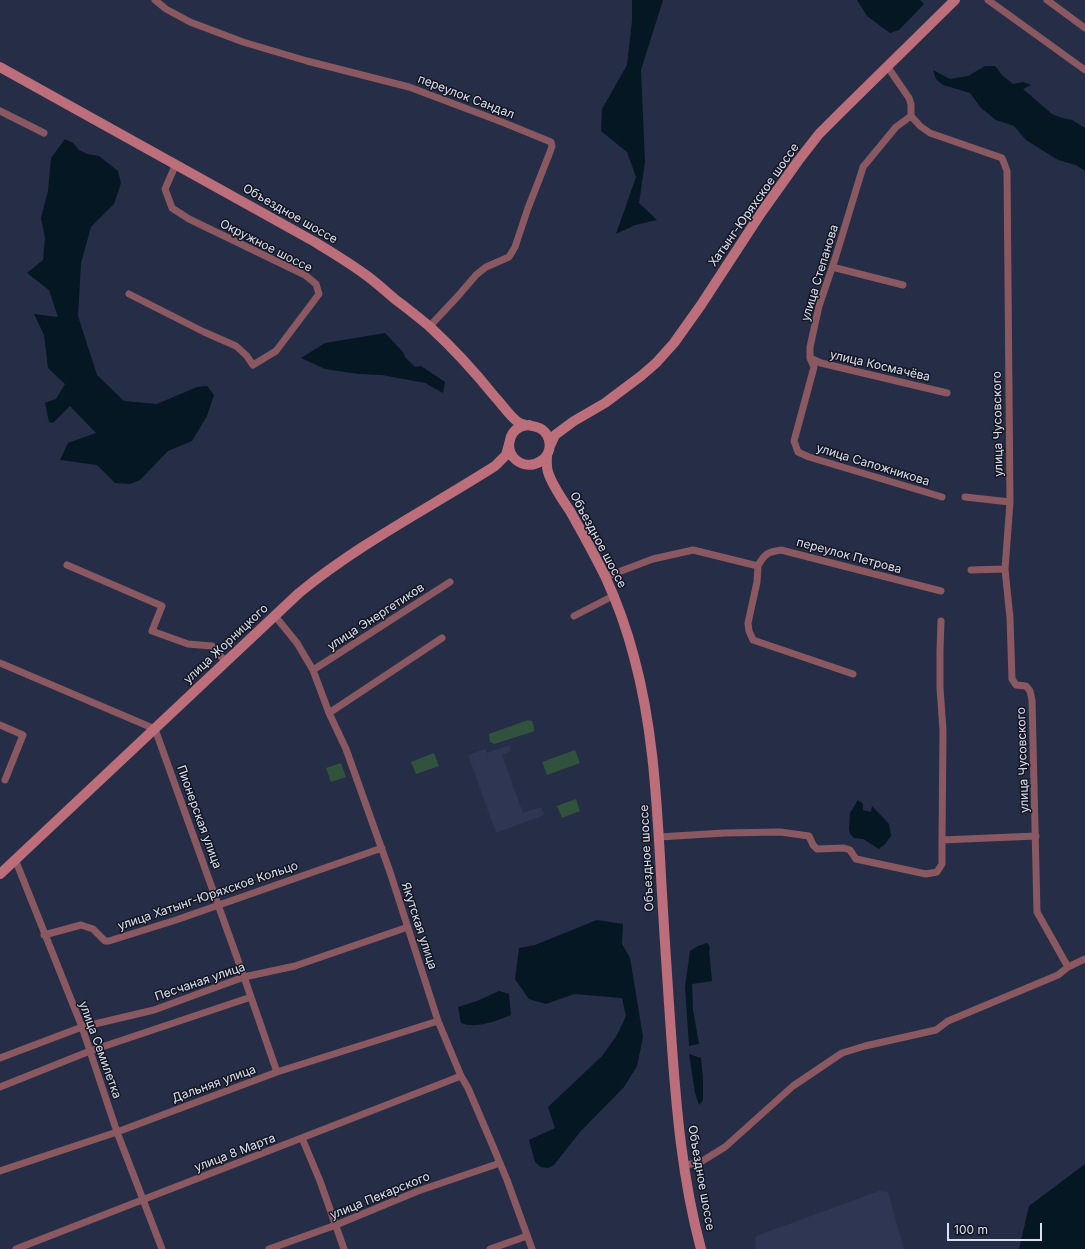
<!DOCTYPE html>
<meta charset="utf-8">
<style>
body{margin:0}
#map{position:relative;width:1085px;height:1249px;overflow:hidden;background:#262d46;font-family:Inter,sans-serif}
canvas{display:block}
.scale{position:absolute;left:947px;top:1223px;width:95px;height:18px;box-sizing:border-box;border:2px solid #dce1f2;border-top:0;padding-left:5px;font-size:12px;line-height:14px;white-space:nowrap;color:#dce1f2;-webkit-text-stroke:3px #131621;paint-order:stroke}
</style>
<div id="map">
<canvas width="1085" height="1249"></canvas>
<div class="scale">100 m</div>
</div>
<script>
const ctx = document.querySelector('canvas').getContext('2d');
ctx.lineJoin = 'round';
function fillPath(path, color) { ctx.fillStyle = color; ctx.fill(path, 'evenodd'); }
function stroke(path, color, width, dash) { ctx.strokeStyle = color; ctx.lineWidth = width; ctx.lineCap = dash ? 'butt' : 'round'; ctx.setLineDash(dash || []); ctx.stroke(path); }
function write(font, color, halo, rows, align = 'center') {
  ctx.font = font + ' Inter,sans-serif'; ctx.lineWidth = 3; ctx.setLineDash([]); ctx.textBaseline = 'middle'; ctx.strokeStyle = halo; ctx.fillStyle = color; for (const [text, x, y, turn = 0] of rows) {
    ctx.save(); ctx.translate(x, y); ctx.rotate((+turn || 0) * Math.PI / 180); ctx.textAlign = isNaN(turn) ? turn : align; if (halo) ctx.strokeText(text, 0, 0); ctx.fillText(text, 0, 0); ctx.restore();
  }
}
fillPath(new Path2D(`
 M509,745L511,751L502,755L523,813L541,807L544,815L496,833L468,755L485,749L487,753Z
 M879,1191L888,1192L904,1249H756L755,1239L756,1236Z`), '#2e3654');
fillPath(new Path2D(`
 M528,720L532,721L534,727V731L532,732L494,744L490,742L489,734Z
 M575,750L580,763L547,775L542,762Z
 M434,753L439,766L416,774L411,762Z
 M341,763L346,777L331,782L326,768Z
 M576,799L580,811L562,818L557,806Z`), '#31533e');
fillPath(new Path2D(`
 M632,0H663L641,70L645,162L639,203L657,220L635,225L616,234L636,177L627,152L601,131L602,109L627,65L632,21Z
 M857,0H920L924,4L899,30L890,33L867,16Z
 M985,66H995L1003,76L1013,84L1023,82L1031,85L1023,89L1052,114L1062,118L1072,120L1085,128V171L1076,165L1058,160L1026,140L1014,126L996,120L981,108L970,93L943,85L936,79L933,70L950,79L968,76Z
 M65,139L73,143L79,150L87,154L99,156L118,171L121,183L114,204L91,227L81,263L78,316L97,375L124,401L157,404L197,387L207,386L214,395L207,416L192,441L168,451L140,480L130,484L115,483L97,465L60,460L68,443L96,433L70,406L53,423L49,422L45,403L56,399L65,384L48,368L44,335L34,314L58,317L49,290L27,273L43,260L45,238L41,218L48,191L51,158Z
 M385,333L403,352L405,357L415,367L421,366L445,382L443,393L425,383L382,375L359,374L325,369L301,358L325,343Z
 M858,800L863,804V810L871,812L872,806L889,824L891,836L885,844L879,849L863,839L854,838L850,834L849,829L850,813Z
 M597,920L623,924L622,944L630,958L643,1037L637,1066L624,1087L580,1132L554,1165L548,1168L541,1167L535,1162L529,1140L555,1128L548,1107L602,1056L617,1035L626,1016L622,998L574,994L546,1004L529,999L515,979L519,948L535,945Z
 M707,943L709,945L710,949L709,951L712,981L692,984L693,1010L699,1044L689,1046L685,986L690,951L698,946Z
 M499,991L509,994L511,1015C496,1021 477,1029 461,1023L458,1007L477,1001Z
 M689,1054L701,1058L703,1078V1100L699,1105L695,1093Z
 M1085,1164V1249H1019L1029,1206Z`), '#041723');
stroke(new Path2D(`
 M155,0L166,9L190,22L243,42L307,61L409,87L502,122L551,142L552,146L550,152L528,208L515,247L509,257L486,267L476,275L458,296L429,327
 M988,0L1085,70
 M1047,0L1085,28
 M887,66L909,98L911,104V116L920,126L930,133L1002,158L1007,171L1010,502L1005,569L1010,618L1012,679L1016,685L1026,686L1030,691L1032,700L1037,912L1068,967
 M0,111L44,133
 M911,116L896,127L863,167L835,259L819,306L810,347V358L814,367L794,441L798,452L809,457L942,497
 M832,267L903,285
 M129,294L204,332L236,346L246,355L253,365L276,351L319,294L316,284L305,275L189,219L172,208L165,189L176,164
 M810,358L821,363L947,393
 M965,497L1010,502
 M67,565L162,606L152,631L188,644L212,646L226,662
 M758,566C764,554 768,552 781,550L941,591
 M971,570L1005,569
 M605,577L653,559L693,550L758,566L757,582L748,623L749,631L753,640L853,674
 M275,616L297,643L313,670L329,713L346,749L390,872L438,1021L461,1076L468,1088L492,1144L507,1180L532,1249
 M574,616L613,596
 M941,621L940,650V688L943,730L942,840L1036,836
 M0,663L155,729L244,977L277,1072
 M313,670L450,582
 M329,713L442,638
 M0,725L23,735L5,780
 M659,837L724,833L780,832L809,836L813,845L817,849L844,848L850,850L856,859L926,874L937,872L942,864V840
 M15,859L82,1027L117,1132L162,1249
 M44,935L81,925L93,929L105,941H109L176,920L382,848
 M0,1058L82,1027L154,1010L244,977L295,966L408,927
 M0,1087L90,1051L251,997
 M302,1138L320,1181L344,1249
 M684,1165L699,1163L725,1147L793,1086L842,1053L865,1046L936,1030L948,1021L1058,975L1068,967L1085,959
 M0,1171L117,1132L277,1072L438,1021
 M16,1249L461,1076
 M269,1249L336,1225L418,1191L500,1163
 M490,1249L527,1236`), '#8a5860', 7);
stroke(new Path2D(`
 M0,67L315,242C331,252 348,262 363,273C375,281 385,291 396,300C407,308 418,317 429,326C453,348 475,372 495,397C501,403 511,418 518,422C528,428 540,423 547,435C558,455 533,474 516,460C505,451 508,433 520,427C523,426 526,425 529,425
 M550,446L555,435L574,421L605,403L641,376L656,363L674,343L701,305L761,213L798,161L819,134L841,112L955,0
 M547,455C547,460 546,466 548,472C552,485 562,499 570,511C582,532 594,554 605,576C617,602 627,630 634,657C652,723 656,790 660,857C663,916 667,975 671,1033C676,1106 682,1179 701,1249
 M0,874L299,593C360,543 429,508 495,466L506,455L509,444`), '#bc6e7b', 10);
write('12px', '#dce1f2', '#131621', [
 ["переулок Сандал",466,97,21],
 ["Хатынг-Юряхское шоссе",754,205,-55],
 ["Объездное шоссе",290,214,30],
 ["Окружное шоссе",266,246,27],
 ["улица Степанова",820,273,-73],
 ["улица Космачёва",880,366,13],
 ["улица Чусовского",998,424,-91],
 ["улица Сапожникова",873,465,17],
 ["Объездное шоссе",598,540,62],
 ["переулок Петрова",849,556,15],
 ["улица Энергетиков",376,617,-33],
 ["улица Жорницкого",226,644,-43],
 ["улица Чусовского",1023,760,-92],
 ["Пионерская улица",199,817,70],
 ["Объездное шоссе",647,858,-93],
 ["улица Хатынг-Юряхское Кольцо",208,896,-19],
 ["Якутская улица",419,926,72],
 ["Песчаная улица",200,982,-19],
 ["улица Семилетка",100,1050,70],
 ["Дальняя улица",214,1084,-20],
 ["улица 8 Марта",235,1153,-21],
 ["Объездное шоссе",701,1178,80],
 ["улица Пекарского",380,1196,-22]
]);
</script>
